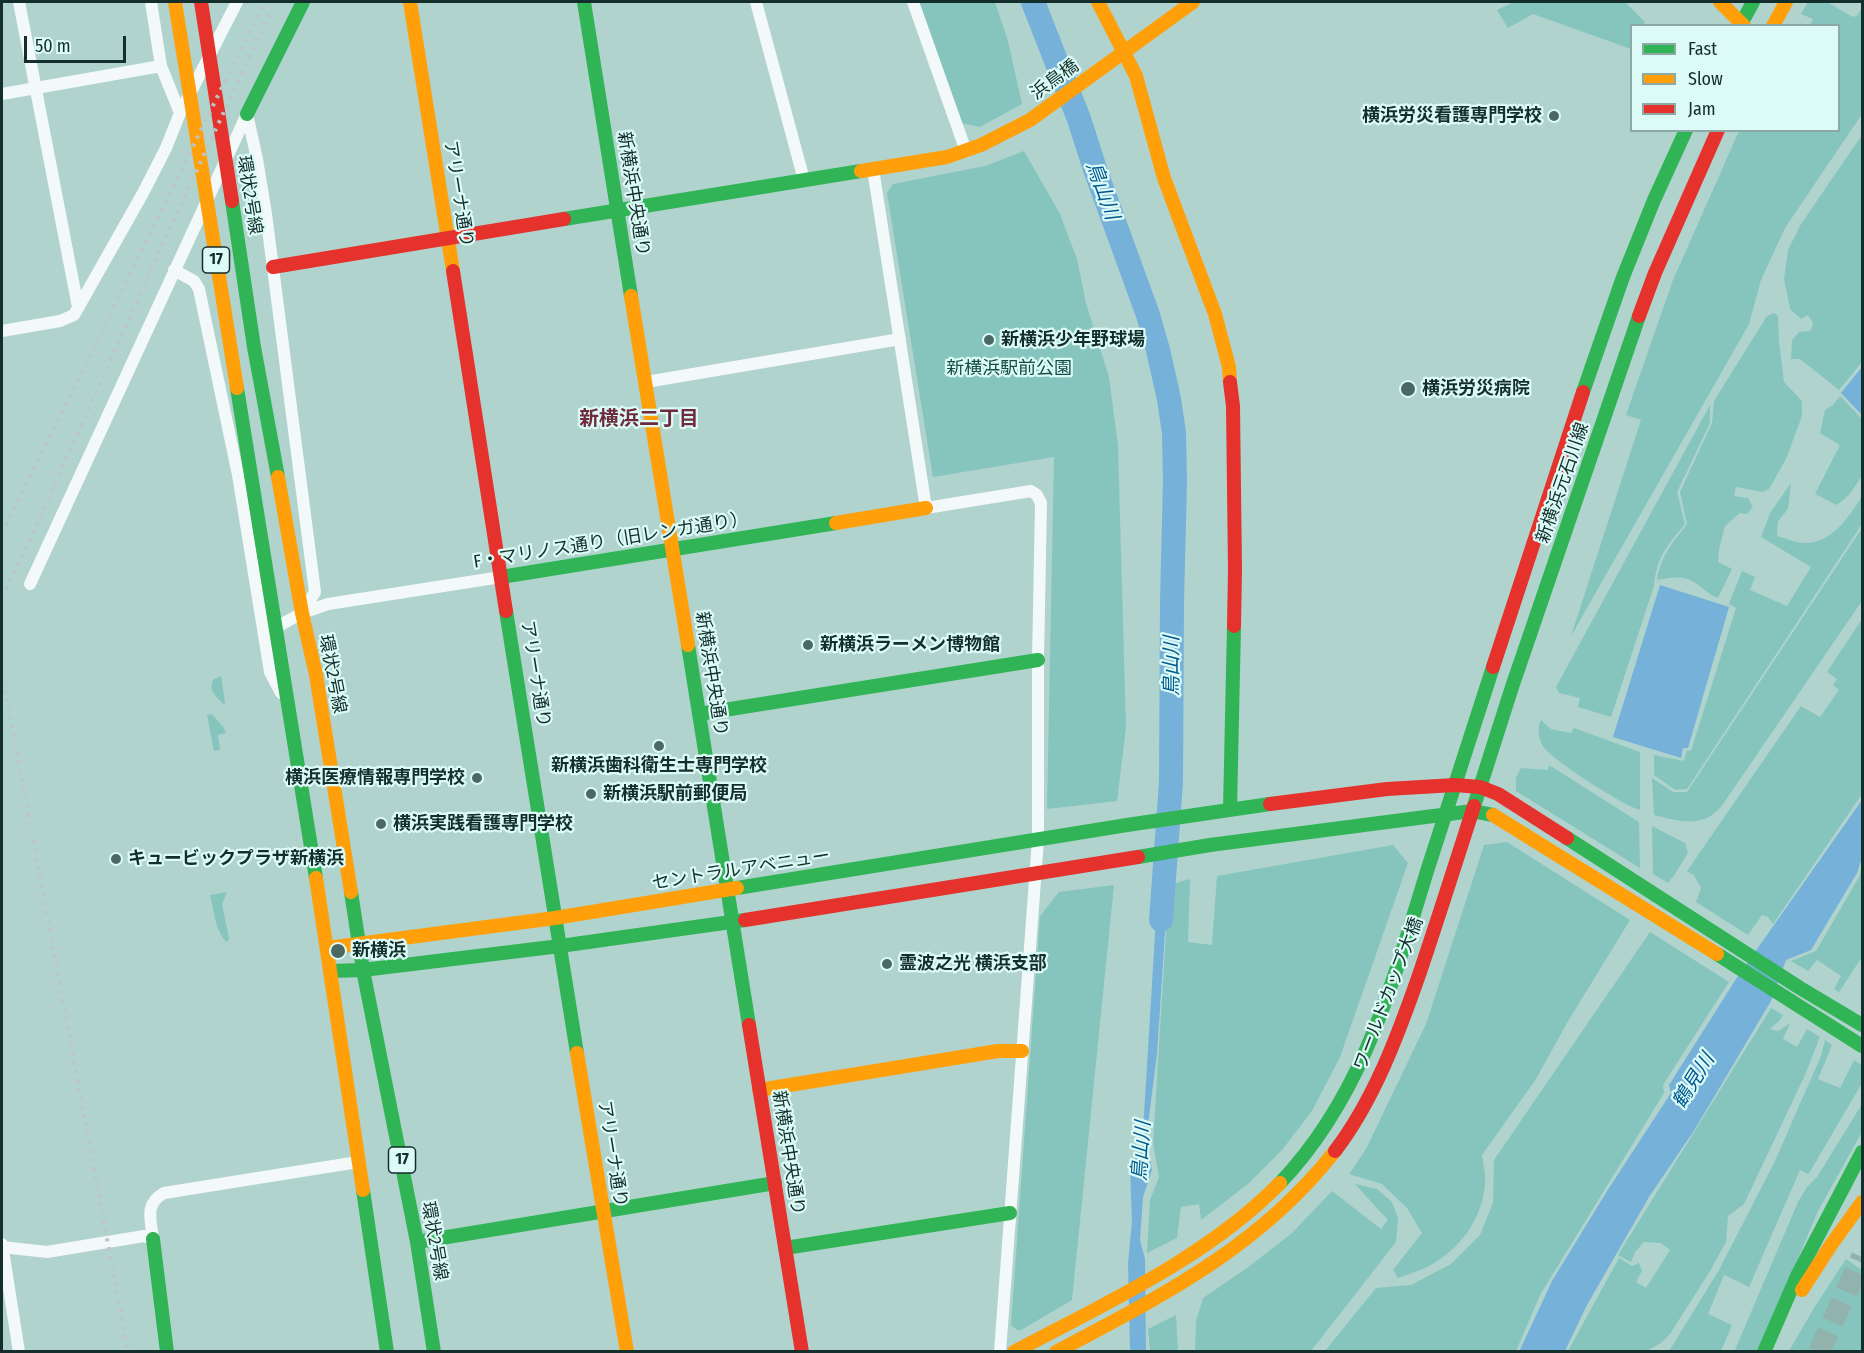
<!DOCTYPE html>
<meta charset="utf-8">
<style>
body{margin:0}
#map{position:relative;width:1864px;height:1353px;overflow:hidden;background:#b0d3ce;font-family:"Fira Sans Condensed",sans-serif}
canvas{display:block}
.frame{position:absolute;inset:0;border:3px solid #142e2b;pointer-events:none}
.legend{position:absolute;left:1630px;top:24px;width:210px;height:108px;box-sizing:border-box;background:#dcfbf6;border:2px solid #8ca9a5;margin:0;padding:8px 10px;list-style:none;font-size:18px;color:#142e2b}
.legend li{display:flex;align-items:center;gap:12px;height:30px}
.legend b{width:30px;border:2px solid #8ca9a5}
.scale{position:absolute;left:24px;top:36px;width:102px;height:27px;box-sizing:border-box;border:3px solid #142e2b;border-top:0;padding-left:8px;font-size:18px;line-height:21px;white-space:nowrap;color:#142e2b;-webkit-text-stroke:4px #dcfbf6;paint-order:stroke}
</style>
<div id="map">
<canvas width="1864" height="1353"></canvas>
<div class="frame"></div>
<ul class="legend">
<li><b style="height:8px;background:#30b455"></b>Fast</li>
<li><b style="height:8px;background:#ff9f0a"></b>Slow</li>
<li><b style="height:8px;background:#e5322d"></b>Jam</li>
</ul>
<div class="scale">50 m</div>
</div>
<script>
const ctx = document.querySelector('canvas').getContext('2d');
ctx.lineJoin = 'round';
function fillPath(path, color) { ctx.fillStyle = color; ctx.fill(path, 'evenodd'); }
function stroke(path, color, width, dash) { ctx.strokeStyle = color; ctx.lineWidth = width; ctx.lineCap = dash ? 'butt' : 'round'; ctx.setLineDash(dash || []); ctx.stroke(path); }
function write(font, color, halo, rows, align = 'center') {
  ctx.font = font + ' "Fira Sans Condensed","Noto Sans JP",sans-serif'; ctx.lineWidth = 4.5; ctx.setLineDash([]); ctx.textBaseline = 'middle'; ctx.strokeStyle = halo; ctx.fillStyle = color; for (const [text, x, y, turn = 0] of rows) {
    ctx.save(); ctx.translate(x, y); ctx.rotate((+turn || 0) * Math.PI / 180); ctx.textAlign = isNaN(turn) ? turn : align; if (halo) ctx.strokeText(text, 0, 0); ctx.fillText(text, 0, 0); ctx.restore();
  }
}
fillPath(new Path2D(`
 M918,2H995L1008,41L1022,104L980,127L960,123Z
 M1514,2H1625L1645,22L1644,25L1632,26L1631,49L1533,14L1508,28L1497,10Z
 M1808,2H1827L1853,17L1858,15L1862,7V114L1785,228L1761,280L1749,324L1571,636L1641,420L1626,415L1673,280L1739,131L1838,130V26L1810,25L1813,19L1801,14Z
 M1862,135V362L1839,390L1800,359H1791L1792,340L1799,332L1811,331L1813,323L1808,315L1801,319L1790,309L1784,279L1788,250L1801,224Z
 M1024,151L1060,214L1077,259L1086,303L1109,377L1118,446L1126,728L1117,801L1047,809L1054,457L933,477L887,193L893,184L985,166Z
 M1774,313L1778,316L1779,341L1784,382L1802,401V416L1786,459L1769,489L1762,492L1736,487L1734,496L1748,498L1753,507L1747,514L1740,513L1725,526L1719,549L1718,562L1732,569L1718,598C1708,594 1703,588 1694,582C1682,575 1670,578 1657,580C1661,556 1672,543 1687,524L1680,492L1712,423L1714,401L1767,316Z
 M1840,396L1862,419V476L1849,495L1837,505L1815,494L1840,445L1820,433L1825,410L1833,405Z
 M1710,405V423L1677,492L1685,524C1667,546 1657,556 1654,586L1611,717L1578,707L1580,698L1559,693L1556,687Z
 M1791,483L1788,509L1778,521L1777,536C1785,538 1796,543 1805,543C1831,544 1850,516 1862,496V524L1687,789L1675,790L1654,775V755L1684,761L1687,750L1691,751L1736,608L1729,604L1742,571L1755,577L1750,590L1787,606L1811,567L1761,537L1770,513Z
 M1862,528V601L1721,807C1701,829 1680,821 1654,815L1652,778L1673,792H1687Z
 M1862,619V794L1773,924L1768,917L1762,915L1748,935L1696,902L1701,888L1694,875L1687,871L1801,706L1820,717L1839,690L1833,685L1837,679L1827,672Z
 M221,676L225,703L223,704C216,696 207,690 214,679Z
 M212,714L224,728L226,733L218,735L220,750L214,751L207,715Z
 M1541,720L1551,729L1571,733L1574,728L1640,752V810C1624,806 1550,759 1543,746C1538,738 1537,728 1541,720Z
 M1549,765L1639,822L1640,868L1516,791V778L1521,768L1548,770Z
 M1652,826L1685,843L1688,853L1675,874L1668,883L1653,874Z
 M1507,842L1630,920L1567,1023L1536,1079L1482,1155C1483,1164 1486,1174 1485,1184C1482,1220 1460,1249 1429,1266C1419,1271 1408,1274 1398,1278L1393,1270L1422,1233L1407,1208L1382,1184L1349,1174L1366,1149L1426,1024L1484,845Z
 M1393,845L1408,863L1340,1057L1312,1111L1282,1150L1248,1184L1201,1220L1199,1204L1181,1207L1177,1238L1147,1253L1150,1200L1159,1177L1153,1143L1169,885L1190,879L1188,942L1212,945L1217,876Z
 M1862,866V957L1839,992L1834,989L1841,976L1817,960L1808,971L1791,961L1816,951L1859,877Z
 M1114,885L1072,1300L1021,1330H1017L1011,1325L1040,916L1059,892Z
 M227,892L222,904L229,939L227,942C215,932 214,910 210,895Z
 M1650,932L1729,982L1663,1085L1664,1093L1540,1295L1516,1351H1325L1376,1288L1411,1285L1451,1264L1480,1235L1493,1203L1494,1160Z
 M1771,1008L1783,1015L1780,1020L1770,1029L1779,1031L1790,1023L1783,1039L1797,1047L1807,1029L1820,1037L1805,1075L1744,1204L1728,1216L1726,1242L1710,1271L1670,1334L1661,1343L1647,1351H1568L1619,1258L1632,1266L1639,1263L1642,1271L1636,1282L1646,1288L1670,1250L1661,1243L1644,1242L1635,1252L1631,1262L1618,1255Z
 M1825,1040L1832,1045L1818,1079L1840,1088L1854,1060L1862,1065V1083L1811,1170L1808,1174L1800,1170L1749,1287L1724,1275L1708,1314L1732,1325L1721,1351H1669L1719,1270L1774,1163L1821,1056Z
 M1862,1104V1132L1818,1211L1759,1351L1734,1352L1798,1202L1807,1187L1817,1177Z
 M1355,1184L1377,1189L1392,1202L1398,1218L1396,1242L1311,1351H1195L1196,1321L1203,1298L1247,1268L1292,1233L1332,1191L1381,1229L1388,1220Z
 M1846,1259L1862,1270V1351H1789L1814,1308Z
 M1176,1315L1178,1351H1150L1148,1329Z`), '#86c5bd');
fillPath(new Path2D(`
 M1862,367V415L1841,393Z
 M1660,585L1729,607L1688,748H1683L1681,758L1613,737Z
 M1862,800V858L1857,873L1811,950L1786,960L1771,1001L1695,1129L1649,1197L1587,1305L1565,1351L1519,1352L1552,1281L1609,1188L1671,1093L1669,1085L1736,979Z
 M1158,886L1168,887L1157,1054L1146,1140L1152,1170L1143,1197L1140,1240L1145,1259L1146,1351H1131L1130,1349L1128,1263L1132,1222L1130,1167L1142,1147Z`), '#75b1d9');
stroke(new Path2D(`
 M1033,2L1079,119L1096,172L1148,315L1158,350L1169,399L1174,433L1175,481L1172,602L1171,782L1161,920`), '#75b1d9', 24);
stroke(new Path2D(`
 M1819,1352L1862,1257
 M1862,1352V1351`), '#91b2ad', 22, [22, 11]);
stroke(new Path2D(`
 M19,2L78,307
 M151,2L161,66
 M756,2L804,180
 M913,2L966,151
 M2,94L161,66L180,113
 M247,114L257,159L266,214L315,592L302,613
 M873,169L926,508L1031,491L1037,495L1041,503L1038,660V840L1000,1352
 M174,270L194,281L199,289L238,475L270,672L281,693
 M2,331L60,321L74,315L143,193L166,148L180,113L237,2
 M646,382L900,339
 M30,584L247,114
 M275,628L302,613L328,604L501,577
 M2,1244L19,1352
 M2,1247L47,1252L144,1236L153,1239C151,1220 144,1204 164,1193L358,1162`), '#f3f8f8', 12);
stroke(new Path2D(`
 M584,2L631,296
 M1740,26L1753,2
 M247,114L303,2
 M232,201L254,347L278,477
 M564,219L861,171
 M237,388L316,878
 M1583,392L1623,277L1654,200L1686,130
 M501,577L836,523
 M506,611L577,1053
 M688,645L749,1025
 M699,714L1038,660
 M1474,806L1512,687L1639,316
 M1230,809L1234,626
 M1567,838L1800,988L1862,1025
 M1138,857L1210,845L1472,811L1493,815
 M737,888L1127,825L1270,804
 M351,892L363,970L417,1242L434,1352
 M1717,954L1862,1046
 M330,971L363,970L560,946L745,920
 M1280,1183C1364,1095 1393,981 1428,868C1449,801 1471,734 1493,667
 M363,1190L387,1352
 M153,1239L167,1352
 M417,1242L775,1183
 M785,1248L1010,1213
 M1764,1352L1797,1276L1862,1152`), '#30b455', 14);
stroke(new Path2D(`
 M175,2L237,388
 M410,2L453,271
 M1098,2L1136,76L1164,178L1215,314L1229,367L1230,382
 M1720,2L1744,26
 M1773,26L1786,2
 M861,171L947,157L981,145L1030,120L1193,2
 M631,296L688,645
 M278,477L302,613L316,675L351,892
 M836,523L926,508
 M1493,815L1717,954
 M316,878L363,1190
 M327,948L555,918L737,888
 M577,1053L627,1352
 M759,1090L998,1051H1022
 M1802,1290L1831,1245L1862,1202
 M1014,1352C1104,1304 1208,1257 1280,1183
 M1056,1352C1161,1296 1259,1248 1335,1151`), '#ff9f0a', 14);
stroke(new Path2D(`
 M201,2L232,201
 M273,267L564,219
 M453,271L506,611
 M1639,316L1655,273L1718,130
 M1230,382L1233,406L1235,570L1234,626
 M1493,667L1583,392
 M1270,804L1387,789L1455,785L1480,787L1498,794L1567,838
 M745,920L1138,857
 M749,1025L802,1352
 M1335,1151C1374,1100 1398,1035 1419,975C1438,919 1456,862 1474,806`), '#e5322d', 14);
stroke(new Path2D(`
 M2,534L264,2
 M2,598L36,526L175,217L275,2
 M2,672L128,1352`), '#bdc6c6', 4, [3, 6]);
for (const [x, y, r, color] of [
 [1554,116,6,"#4b6864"],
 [989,340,6,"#4b6864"],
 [1408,389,8,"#4b6864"],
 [808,645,6,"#4b6864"],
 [659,746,6,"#4b6864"],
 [477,778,6,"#4b6864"],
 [591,794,6,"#4b6864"],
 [381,824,6,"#4b6864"],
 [116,859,6,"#4b6864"],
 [338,951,8,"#4b6864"],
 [887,964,6,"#4b6864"]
]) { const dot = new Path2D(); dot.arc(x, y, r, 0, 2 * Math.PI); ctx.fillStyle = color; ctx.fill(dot); stroke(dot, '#dcfbf6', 2); }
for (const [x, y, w] of [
 [216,260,27],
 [402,1160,27]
]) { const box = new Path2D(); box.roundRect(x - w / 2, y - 13, w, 26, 4.5); ctx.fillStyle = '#dcfbf6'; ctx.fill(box); stroke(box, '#142e2b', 1.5); }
write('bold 16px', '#142e2b', null, [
 ["17",216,260],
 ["17",402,1160]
]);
write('18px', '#142e2b', '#dcfbf6', [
 ["浜鳥橋",1055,80,-36],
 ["アリーナ通り",458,194,81],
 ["新横浜中央通り",633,194,81],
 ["環状2号線",249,195,81],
 ["新横浜元石川線",1563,483,-71],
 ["F・マリノス通り（旧レンガ通り）",611,541,-9],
 ["環状2号線",332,674,79],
 ["アリーナ通り",535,674,81],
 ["新横浜中央通り",711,674,81],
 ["セントラルアベニュー",741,870,-9],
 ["ワールドカップ大橋",1389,994,-69],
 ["新横浜中央通り",788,1153,81],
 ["アリーナ通り",612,1154,81],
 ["環状2号線",434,1241,80]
]);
write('bold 18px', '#142e2b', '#dcfbf6', [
 ["横浜労災看護専門学校",1542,116,"right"],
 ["新横浜少年野球場",1001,340],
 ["横浜労災病院",1422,389],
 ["新横浜ラーメン博物館",820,645],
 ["新横浜歯科衛生士専門学校",659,766,"center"],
 ["横浜医療情報専門学校",465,778,"right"],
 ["新横浜駅前郵便局",603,794],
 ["横浜実践看護専門学校",393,824],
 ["キュービックプラザ新横浜",128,859],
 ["新横浜",352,951],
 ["霊波之光 横浜支部",899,964]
], 'left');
write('18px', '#144c46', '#dcfbf6', [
 ["新横浜駅前公園",1009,369]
]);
write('italic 20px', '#005990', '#dcfbf6', [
 ["鳥山川",1102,191,70],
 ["鳥山川",1172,666,-90],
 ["鶴見川",1694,1081,-58],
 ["鳥山川",1142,1151,-86]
]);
write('bold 20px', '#6f2a3e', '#dcfbf6', [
 ["新横浜二丁目",639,419]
]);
</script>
